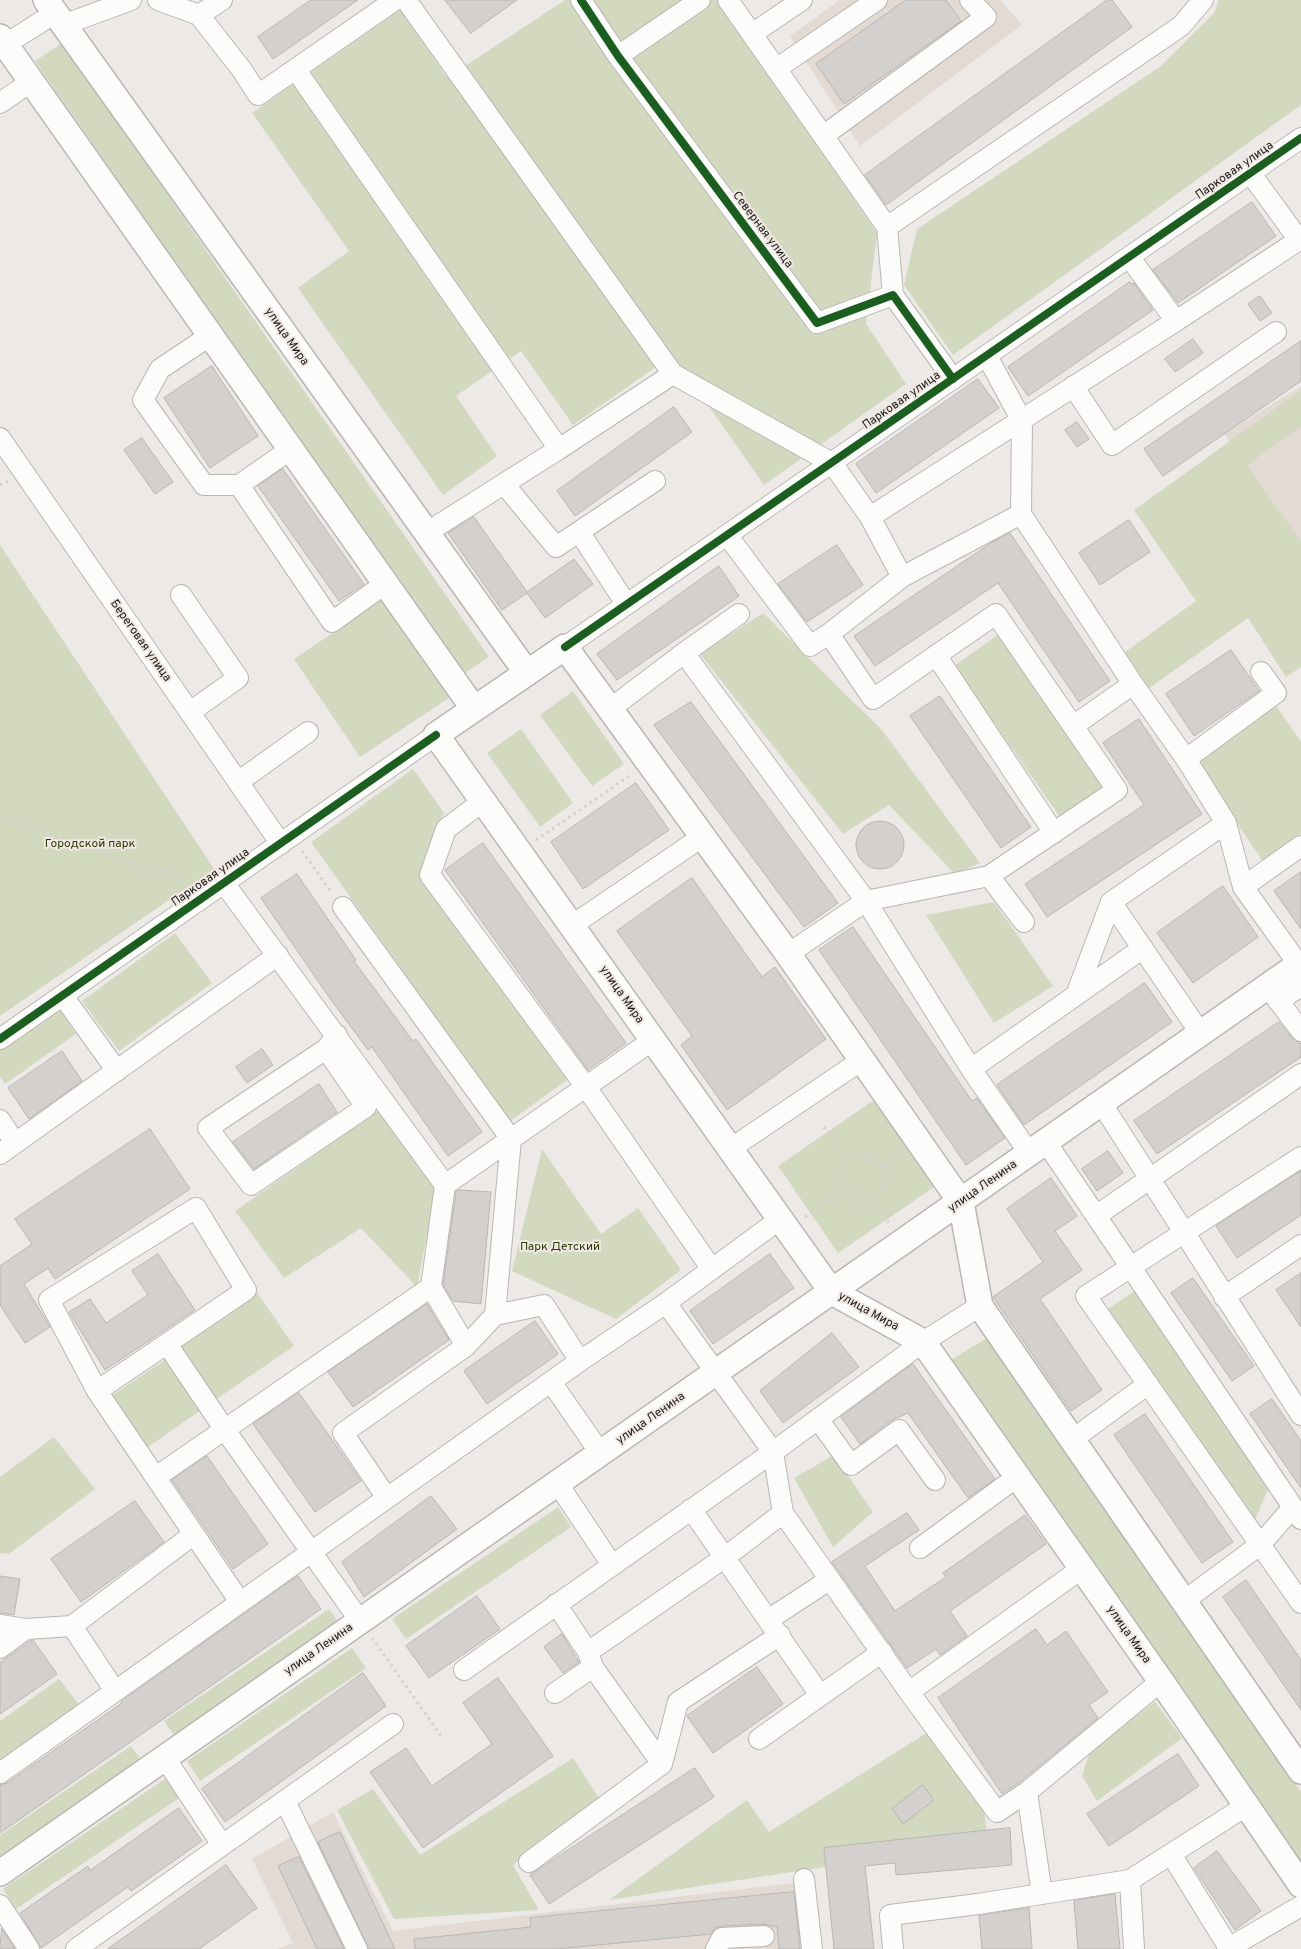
<!DOCTYPE html>
<meta charset="utf-8">
<style>
body{margin:0}
canvas{display:block;background:#ede9e6}
</style>
<canvas width="1301" height="1949"></canvas>
<script>
const ctx = document.querySelector('canvas').getContext('2d');
ctx.lineJoin = 'round';
function fillPath(path, color) { ctx.fillStyle = color; ctx.fill(path, 'evenodd'); }
function stroke(path, color, width, dash) { ctx.strokeStyle = color; ctx.lineWidth = width; ctx.lineCap = dash ? 'butt' : 'round'; ctx.setLineDash(dash || []); ctx.stroke(path); }
function write(font, color, halo, rows, align = 'center') {
  ctx.font = font + ' Overpass,sans-serif'; ctx.lineWidth = 4; ctx.setLineDash([]); ctx.textBaseline = 'middle'; ctx.strokeStyle = halo; ctx.fillStyle = color; for (const [text, x, y, turn = 0] of rows) {
    ctx.save(); ctx.translate(x, y); ctx.rotate((+turn || 0) * Math.PI / 180); ctx.textAlign = isNaN(turn) ? turn : align; if (halo) ctx.strokeText(text, 0, 0); ctx.fillText(text, 0, 0); ctx.restore();
  }
}
fillPath(new Path2D(`
 M840,0H1000L1022,25L860,146L790,36Z
 M1301,386V544L1224,434Z
 M333,1812L393,1931L801,1882L808,1949H277L293,1943L252,1859Z`), '#e4dad4');
fillPath(new Path2D(`
 M565,0H718L877,233L866,324L906,384L764,485L673,355L573,425L521,351L456,396L497,456L443,495L298,288L349,251L252,113L400,10L447,78Z
 M1219,0H1301V105L953,355L904,285L917,229L1161,66L1214,13Z
 M62,43L489,657L462,675L35,61Z
 M1301,390V427L1247,465L1301,542V667L1286,677L1248,618L1148,689L1125,652L1196,601L1134,510Z
 M0,545L214,869L0,1016Z
 M383,599L449,698L360,757L294,659Z
 M763,613L882,730L980,863L955,874L889,805L843,834L700,654Z
 M999,634L1105,786L1060,817L954,666Z
 M573,691L624,764L592,786L540,715Z
 M1275,704L1301,742V834L1262,860L1194,759Z
 M521,729L573,803L540,827L487,753Z
 M413,769L444,813L422,875L567,1080L510,1121L311,842Z
 M994,902L1053,986L994,1023L926,915Z
 M175,933L212,983L119,1051L82,1001Z
 M59,1009L76,1034L5,1084L0,1076V1050Z
 M877,1098L937,1185L838,1253L778,1166Z
 M385,1106L437,1182L417,1287L361,1228L284,1278L235,1211Z
 M542,1149L601,1234L638,1208L681,1270L616,1319L512,1271Z
 M256,1291L294,1346L212,1402L175,1346Z
 M1135,1291L1270,1485L1253,1524L1105,1311Z
 M989,1337L1301,1792V1870L949,1361Z
 M169,1357L204,1408L145,1449L110,1397Z
 M54,1437L95,1489L9,1554L0,1553V1477Z
 M834,1455L873,1512L833,1547L794,1478Z
 M558,1507L571,1527L406,1639L392,1619Z
 M329,1609L343,1629L178,1741L164,1721Z
 M352,1648L366,1668L200,1781L187,1761Z
 M59,1679L79,1705L0,1762V1721Z
 M1155,1702L1182,1738L1097,1801L1082,1776L1091,1748Z
 M928,1732L983,1802L988,1842L609,1900L747,1800L769,1832Z
 M131,1746L143,1763L0,1865V1835Z
 M573,1758L601,1801L513,1865L539,1910L394,1919L337,1810L373,1789L420,1855Z
 M168,1777L182,1796L16,1909L3,1889Z`), '#d2d9be');
const building = new Path2D(`
 M311,0H358L273,59L258,37Z
 M445,0H517L471,33Z
 M906,0H946L961,21L844,104L816,64Z
 M1107,0H1112L1132,27L886,205L865,175Z
 M1252,202L1276,236L1178,303L1153,270Z
 M1130,282L1132,284L1134,283L1153,310L1028,396L1008,367Z
 M1260,296L1272,313L1260,321L1248,304Z
 M1193,339L1203,353L1175,372L1165,359Z
 M1301,341V381L1163,476L1144,449Z
 M212,366L258,436L210,468L164,398Z
 M978,379L999,408L876,493L856,464Z
 M674,407L692,432L575,516L557,491Z
 M1077,422L1089,439L1077,447L1065,430Z
 M142,438L173,482L155,494L124,450Z
 M283,469L364,584L339,601L258,486Z
 M474,517L527,592L574,559L593,584L545,618L527,593L502,610L448,533Z
 M1129,520L1150,552L1100,585L1079,553Z
 M1010,533L1110,681L1079,702L998,583L875,666L854,636L991,543Z
 M837,545L863,585L807,622L778,584Z
 M719,566L739,596L617,680L597,654Z
 M1231,650L1259,691L1194,736L1166,694Z
 M940,696L1031,827L1001,848L910,716Z
 M691,702L838,903L804,927L654,725Z
 M1139,719L1202,814L1047,917L1025,884L1144,805L1103,743Z
 M636,783L669,830L583,889L551,842Z
 M856 845a24 24 0 1 1 48 0a24 24 0 1 1-48 0Z
 M483,843L626,1043L588,1070L445,870Z
 M1301,872V929L1274,891Z
 M297,874L356,960L354,961L413,1041L416,1039L482,1132L448,1156L372,1047L368,1050L329,997L261,898Z
 M692,878L762,977L775,967L826,1039L727,1110L681,1045L692,1036L617,931Z
 M1223,886L1258,937L1193,983L1157,933Z
 M853,927L972,1101L977,1098L1005,1138L966,1165L819,950Z
 M1145,983L1172,1022L1024,1125L997,1085Z
 M1279,1022L1292,1038L1301,1044V1057L1157,1154L1134,1121Z
 M262,1049L273,1065L247,1083L236,1067Z
 M62,1051L82,1081L29,1119L8,1088Z
 M319,1084L337,1112L254,1169L233,1142Z
 M150,1129L190,1189L55,1279L48,1268L24,1284L50,1327L25,1343L0,1305V1266L32,1244L15,1219Z
 M1108,1151L1123,1173L1097,1191L1082,1169Z
 M1301,1171V1215L1237,1258L1216,1226Z
 M1051,1178L1077,1216L1055,1231L1082,1270L1040,1299L1102,1390L1071,1411L993,1297L1043,1262L1007,1209Z
 M459,1190L491,1192L481,1304L453,1301L443,1285L456,1192Z
 M158,1254L195,1310L105,1370L69,1312L90,1299L106,1323L148,1295L132,1271Z
 M770,1254L794,1288L713,1344L690,1311Z
 M1301,1273V1327L1276,1290Z
 M1193,1278L1254,1366L1232,1381L1171,1293Z
 M427,1304L449,1340L353,1407L328,1372Z
 M535,1321L558,1354L487,1404L464,1371Z
 M832,1333L859,1367L783,1423L760,1391Z
 M913,1364L995,1479L968,1498L908,1413L892,1420L860,1444L841,1417Z
 M299,1393L361,1481L315,1512L253,1424Z
 M1272,1399L1301,1441V1488L1250,1414Z
 M1145,1414L1233,1542L1202,1563L1114,1435Z
 M207,1456L268,1544L233,1569L172,1480Z
 M431,1496L457,1529L364,1597L342,1562Z
 M135,1501L164,1542L81,1602L51,1559Z
 M907,1513L919,1530L865,1566L895,1611L946,1577L943,1573L1025,1515L1046,1544L950,1611L967,1636L940,1655L936,1649L907,1668L832,1562Z
 M0,1576L20,1579L14,1615L0,1613Z
 M298,1576L321,1609L0,1833V1785L7,1783L122,1703L121,1702Z
 M1246,1580L1301,1660V1710L1223,1597Z
 M477,1596L500,1629L429,1678L406,1646Z
 M1036,1629L1047,1645L1066,1631L1108,1692L1089,1705L1098,1718L1020,1782L1002,1794L938,1698Z
 M562,1634L579,1662L563,1673L544,1647Z
 M33,1640L57,1674L0,1714V1663Z
 M757,1667L783,1704L713,1753L687,1716Z
 M363,1673L386,1706L225,1822L202,1789Z
 M498,1678L553,1756L423,1848L370,1772L406,1748L432,1786L492,1744L463,1703Z
 M1178,1754L1199,1786L1109,1846L1087,1814Z
 M695,1768L714,1797L549,1904L530,1875Z
 M923,1785L934,1800L903,1824L892,1809Z
 M179,1808L202,1841L131,1891L128,1887L41,1948L20,1913L88,1866L90,1870Z
 M1010,1828L1012,1865L896,1875L895,1863L865,1866L874,1949H834L824,1848Z
 M340,1832L395,1949H369L318,1842Z
 M1217,1851L1261,1911L1235,1930L1194,1868Z
 M299,1857L344,1949H317L278,1866Z
 M226,1865L257,1908L199,1949H108Z
 M794,1892L800,1949H779L777,1927L763,1924L721,1926L715,1928L711,1934L557,1949H415L414,1939L531,1927L530,1918Z
 M1115,1894L1120,1949H1078L1074,1901Z
 M1029,1908L1032,1949H982L979,1916Z
 M2,1929L15,1949H0Z`);
fillPath(building, '#d3d0ce');
stroke(building, '#b8b5b3', 1);
const minor = new Path2D(`
 M158,0L199,15L222,0
 M406,0L673,374L559,449
 M581,0L618,56L817,323L893,295L953,379
 M728,0L887,227
 M199,15L242,70L258,95L395,0
 M63,25L131,0
 M752,34L802,0
 M6,44L55,13
 M618,56L700,0
 M776,69L877,0
 M296,70L559,449L426,533
 M0,103L32,81
 M823,136L986,17L970,0
 M1251,174L1299,240L1301,238
 M893,295L887,227L1181,26L1203,0
 M1176,321L1299,240
 M211,335L160,369L143,400L204,485H239L332,622L386,583
 M987,356L1022,421L1021,514
 M673,374L832,463L870,517L1176,321L1130,258
 M1073,386L1112,445L1276,332
 M0,438L281,844
 M504,484L556,547L655,481
 M239,485L291,449
 M580,533L626,604
 M727,535L810,646L829,634L902,577L870,517
 M902,577L1021,514L1133,684L1073,726
 M181,595L238,678L190,712
 M739,614L684,653L866,901L971,1069L1143,948
 M829,634L873,699L996,614L1117,790L989,876L1024,922
 M565,647L1301,138
 M936,655L1054,833
 M1133,684L1186,759L1276,693L1261,672
 M610,709L684,653
 M1186,759L1226,823L1243,887L1299,965
 M238,782L308,732
 M483,801L446,829L430,875L586,1087L711,1268
 M224,883L445,1185L431,1287L466,1346L343,1433L387,1498
 M1243,887L1301,846
 M1111,902L1201,1034
 M343,907L511,1139L495,1315L466,1346
 M571,926L702,837
 M788,954L866,901L989,876
 M1268,987L1301,1031
 M1076,995L1111,902L1226,823
 M63,996L117,1071
 M1278,1001L1301,986
 M0,1039L436,735
 M326,1049L366,1107L251,1185L208,1128L326,1049L337,1035
 M971,1069L1030,1154
 M1102,1104L1301,1415
 M0,1120L15,1143
 M1046,1142L1301,1519
 M730,1149L862,1060
 M0,1154L278,955
 M1301,1157L1086,1296L1301,1603
 M445,1185L653,1040
 M1096,1216L1301,1074
 M1224,1297L1301,1245
 M666,1303L773,1452L783,1513L909,1692
 M495,1315L544,1305L580,1361
 M167,1344L225,1430L360,1621
 M551,1382L601,1454
 M97,1391L246,1290L196,1208L49,1300L97,1391L240,1602
 M818,1419L851,1465L899,1430L935,1480
 M1073,1439L1148,1384
 M156,1477L431,1287
 M558,1484L612,1565
 M691,1509L820,1695
 M920,1548L1017,1477
 M1184,1601L1261,1544L1293,1507
 M556,1604L588,1652
 M768,1620L829,1580
 M0,1625L26,1629
 M72,1626L194,1534
 M0,1648L26,1629L72,1626L115,1691
 M464,1670L773,1452L923,1342L980,1306
 M555,1693L593,1667
 M759,1739L882,1652
 M165,1758L222,1845
 M662,1764L593,1667L588,1652L724,1558L783,1513
 M0,1773L580,1361L666,1303L780,1219
 M1027,1792L1161,1681
 M285,1801L357,1949
 M1171,1854L1229,1948
 M529,1862L662,1764L678,1702L780,1635
 M804,1879L812,1949
 M1130,1880L1134,1949
 M1042,1894L1027,1792L997,1812L909,1692L1081,1569
 M0,1905L29,1949
 M76,1949L393,1724
 M716,1949L722,1938L764,1936
 M893,1949L890,1915L978,1904L1130,1880L1246,1806
 M1227,1949L1301,1906`);
const major = new Path2D(`
 M46,0L527,673
 M0,37L474,709
 M1301,1771L980,1306L961,1202L788,954L565,647L436,735L832,1292L923,1342L1161,1681L1301,1885
 M0,1873L1301,963`);
stroke(minor, '#b9b6b4', 22);
stroke(major, '#b9b6b4', 28);
stroke(new Path2D(`
 M0,485L9,481
 M0,816L190,884
 M536,840L632,774
 M302,851L332,893
 M824,1127L846,1160
 M839 1178a23 23 0 1 1 46 0a23 23 0 1 1-46 0Z
 M881,1166L901,1153
 M873,1199L891,1226
 M805,1217L842,1192
 M372,1638L441,1736`), '#d3d1d1', 3, [2.5, 4]);
stroke(minor, '#fcfcfb', 20);
stroke(major, '#fcfcfb', 25);
stroke(new Path2D(`
 M581,0L618,56L817,323L893,295L953,379
 M565,647L1301,138
 M0,1039L436,735`), '#1b5e20', 8);
write('12px', '#1d1a19', '#f0e8e3', [
 ["Парковая улица",1235,171,-35],
 ["Северная улица",762,230,53],
 ["улица Мира",286,337,55],
 ["Парковая улица",902,401,-35],
 ["Береговая улица",140,641,55],
 ["Парковая улица",211,878,-35],
 ["улица Мира",621,995,55],
 ["улица Ленина",983,1187,-35],
 ["улица Мира",868,1312,29],
 ["улица Ленина",651,1419,-35],
 ["улица Мира",1128,1635,55],
 ["улица Ленина",319,1650,-35]
]);
write('12px', '#2e3b09', '#f0e8e3', [
 ["Городской парк",90,845],
 ["Парк Детский",560,1248]
]);
</script>
